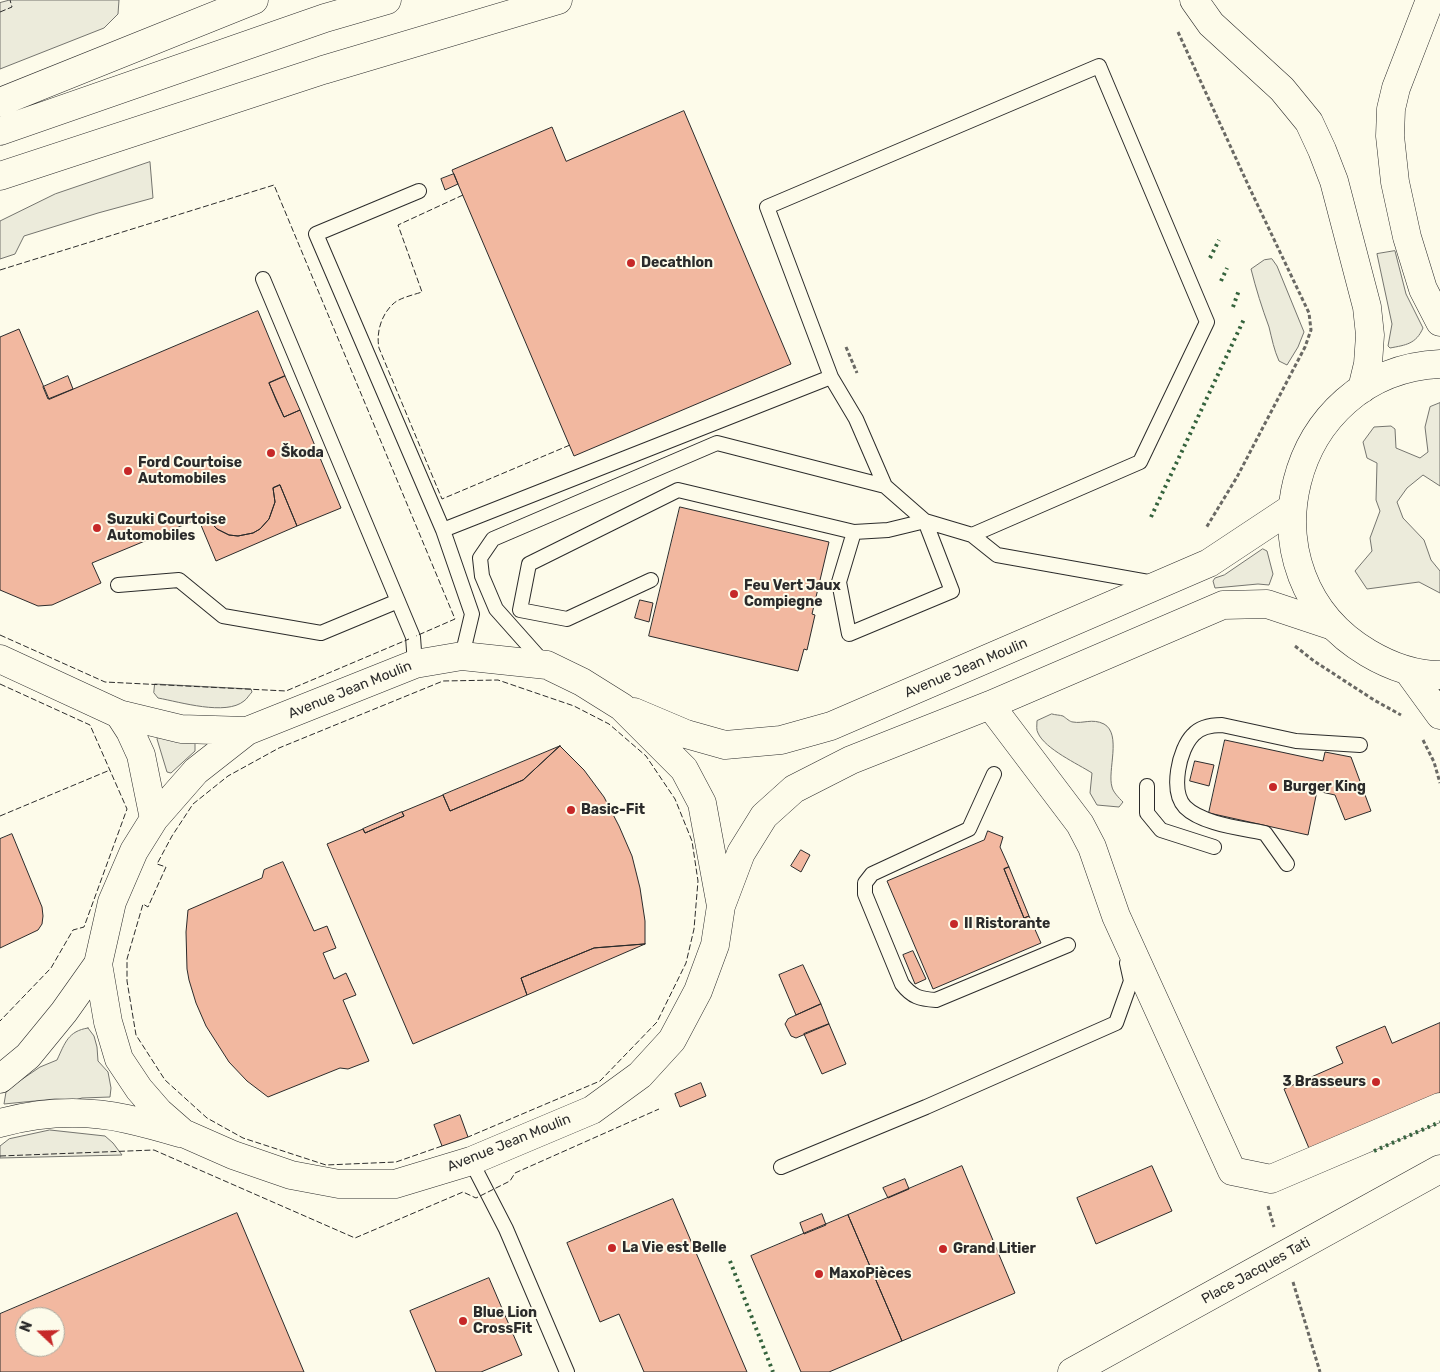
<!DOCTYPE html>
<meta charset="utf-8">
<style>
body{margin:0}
#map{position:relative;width:1440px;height:1372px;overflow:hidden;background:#fdfbea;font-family:Rubik,sans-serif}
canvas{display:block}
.north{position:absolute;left:15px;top:1307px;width:50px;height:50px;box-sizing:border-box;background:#fdfbea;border:1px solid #a9a89e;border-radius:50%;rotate:291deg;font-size:14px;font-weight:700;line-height:20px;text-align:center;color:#2b2b2b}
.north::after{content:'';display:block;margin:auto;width:18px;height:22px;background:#c62828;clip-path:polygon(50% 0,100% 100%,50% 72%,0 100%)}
</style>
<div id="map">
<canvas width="1440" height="1372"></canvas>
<div class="north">N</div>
</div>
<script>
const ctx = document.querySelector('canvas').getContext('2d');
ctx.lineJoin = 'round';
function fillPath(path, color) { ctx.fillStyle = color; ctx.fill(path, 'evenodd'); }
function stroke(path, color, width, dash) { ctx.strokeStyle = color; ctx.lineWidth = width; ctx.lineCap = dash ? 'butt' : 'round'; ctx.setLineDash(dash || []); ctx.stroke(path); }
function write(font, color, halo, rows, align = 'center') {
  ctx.font = font + ' Rubik,sans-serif'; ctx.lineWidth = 4; ctx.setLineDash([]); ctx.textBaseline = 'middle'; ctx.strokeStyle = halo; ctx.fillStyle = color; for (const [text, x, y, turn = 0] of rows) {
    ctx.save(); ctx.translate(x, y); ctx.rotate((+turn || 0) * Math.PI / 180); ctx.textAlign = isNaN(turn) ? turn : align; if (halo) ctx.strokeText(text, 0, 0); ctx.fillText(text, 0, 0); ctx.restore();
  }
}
const green = new Path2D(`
 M10,0H119L118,14L104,28L0,69V3Z
 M150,162L153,198L98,213L24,236L15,254L0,259V221L55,194Z
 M1395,251L1406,294L1423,328C1416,344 1406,345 1390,348L1388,346L1392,324L1377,254Z
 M1272,259L1277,266L1304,332L1298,347L1287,365L1279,361C1274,350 1272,339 1269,327C1262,308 1256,289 1251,269L1264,260Z
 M1440,403V486L1423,475L1407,488L1397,502L1403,518L1424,540L1431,560L1440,571V593L1419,582L1367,589L1355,571L1372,551L1370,538L1380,511L1376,500L1377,463L1367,458L1363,442L1374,427L1391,426L1395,429L1396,448L1420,458L1428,452L1425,427L1430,407Z
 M1263,549L1267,551L1273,574L1269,585L1258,584L1215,588L1213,581L1215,578L1224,575Z
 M155,684L251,689L252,692C249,695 247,699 244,701C226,716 180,702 158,698L154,693Z
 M1052,714C1055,715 1060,715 1063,716C1066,718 1070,722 1073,722C1083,724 1092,718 1104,724C1122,734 1107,771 1112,787C1113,792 1119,798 1123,802L1119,807L1097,805L1090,793L1092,773C1078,764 1045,749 1038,733C1036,730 1037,725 1037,721Z
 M162,735L195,743V751L171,773L167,772L157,739Z
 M88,1028L94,1036L97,1047L98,1061L108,1072L111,1088L110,1097L82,1098L75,1100L55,1099L4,1104L6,1092L18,1082L40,1067L57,1060C65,1043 68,1031 88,1028Z
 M50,1130L105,1136L113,1143L122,1155L0,1158V1146L9,1139Z`);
fillPath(green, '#ecebdb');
stroke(green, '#74746e', 1);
const building = new Path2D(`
 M684,111L791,364L574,456L452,170L552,127L566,161Z
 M454,174L458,184L445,190L441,179Z
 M258,311L285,376L269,383L276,400L284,417L300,410L341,508L297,526L280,485L273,488L275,502L269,519L260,529L253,533L238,536L229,535L217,529L205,516L92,563L101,583L52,605L38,606L0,590V337L19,329L49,399Z
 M68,376L73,389L48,399L43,387Z
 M285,376L300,410L284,417L269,383Z
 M280,485L297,526L216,561L198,518L205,516L217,529L229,535L238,536L253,533L260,529L269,519L275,502L273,488Z
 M680,507L829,542L812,614L815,615L807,650L804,649L798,671L649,636Z
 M640,600L653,603L649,622L635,618Z
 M1225,740L1323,761L1325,752L1351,757L1371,811L1345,820L1335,795L1317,791L1308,835L1209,813Z
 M560,746L584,770L604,797L619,826L632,856L640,888L645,921V944L594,948L521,978L527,995L413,1044L327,844L363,829L365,833L404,816L402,812L443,795L450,811L523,780Z
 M560,746L523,780L450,811L443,795Z
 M1195,761L1214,765L1209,786L1190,781Z
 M402,812L404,816L365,833L363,829Z
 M988,831L1003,837L1000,847L1009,867L1004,869L1024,918L1029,916L1041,943L933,989L887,881L984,840Z
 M12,834L42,907L43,916L42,924L38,930L0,948V839Z
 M801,850L810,855L801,872L791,866Z
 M283,862L314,931L327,926L336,948L323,953L334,979L346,973L356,995L343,1000L369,1061L348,1069L340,1068L268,1097L247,1081L229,1062L206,1026L196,1003L189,980L187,969L186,932L188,910L262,878L264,870Z
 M1009,867L1029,916L1024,918L1004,869Z
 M645,944L527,995L521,978L594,948Z
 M913,951L926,979L915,984L903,955Z
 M803,965L821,1004L796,1015L779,975Z
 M821,1004L829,1024L796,1038L791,1036L785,1024L788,1019Z
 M1440,1023V1097L1311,1153L1284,1089L1343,1063L1336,1047L1385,1026L1392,1043Z
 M829,1024L846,1064L822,1074L804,1034Z
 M701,1083L706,1096L680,1107L675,1094Z
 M460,1115L468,1137L442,1146L434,1125Z
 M962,1166L1015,1293L902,1341L848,1215Z
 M1152,1166L1172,1211L1096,1244L1077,1198Z
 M905,1179L909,1189L888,1198L883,1188Z
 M673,1199L747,1372H644L619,1314L600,1322L567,1243Z
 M237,1213L304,1372H0V1314ZM25,1317H55V1347H25Z
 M822,1214L826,1225L804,1234L800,1223Z
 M848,1215L902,1341L829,1372H801L751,1256Z
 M489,1278L522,1355L481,1372H436L410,1311Z`);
fillPath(building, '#f2b8a0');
stroke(building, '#2b2b2b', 1);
const lane = new Path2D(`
 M419,191L316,234L443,530
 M263,279L413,637L415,664
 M854,532L839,582L849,634L952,591L925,521L885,486L856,419L831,377L767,207L1099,66L1207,322L1140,462L972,535
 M651,580L567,619L520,610L529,564L678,490L854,532L888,530L925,521L972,535L997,555L1154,583
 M118,585L179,580L223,616L321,633L398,601
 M462,656L472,614L443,530L831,377
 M544,663L496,609L482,576L480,558L493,539L717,443L885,486
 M994,774L969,829L872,874L865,883V894L902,984C912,997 920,999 936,1000L1068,945
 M1147,786V813L1161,830L1214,847
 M1287,864L1265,833C1241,828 1202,824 1185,807C1170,791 1179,749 1193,735C1200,727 1212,725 1222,725L1296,741L1360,745
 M471,1161L506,1229L567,1372
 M781,1167L926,1107L1116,1023L1131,981L1127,963`);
const street = new Path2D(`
 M0,659L119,714L181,729L247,731
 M990,705L1080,824L1092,847L1116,916L1232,1171L1271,1179L1440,1107
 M634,712L686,734L725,745L781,740L831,726L1209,563L1292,508
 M119,714L130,731L141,755L154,819
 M721,906L702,803L684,769L622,707L582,682L547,665L462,656L415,664L247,731L196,771L154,819L134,851L112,902L98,964L108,1022L119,1059L139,1089L159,1112L183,1133L233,1155L291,1175L339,1184H395L471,1161L592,1110L640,1075L672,1040L698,991L715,945L721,906L741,853L764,816L794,789L851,760L990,705L1223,605L1267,604L1333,626
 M0,1079L28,1056L64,1012L98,964
 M0,1123C41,1112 86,1110 127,1119C145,1123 163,1128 180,1133
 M1072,1372L1440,1169`);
const secondary = new Path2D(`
 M1194,0L1211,24L1282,89L1309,122L1322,150L1334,181L1367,307L1370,335L1368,364L1362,389
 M1430,0L1396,88L1391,109L1390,136L1395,182L1407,237L1423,289L1440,322
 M1440,364C1287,371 1236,575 1368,653C1390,666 1415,675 1440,675
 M1408,671L1440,715`);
const primary = new Path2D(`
 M0,102L254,0
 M0,131L325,18L387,0
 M0,176L323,70L558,0`);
stroke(lane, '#2b2b2b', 16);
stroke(street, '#2b2b2b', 29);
stroke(secondary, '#2b2b2b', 29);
stroke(primary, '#2b2b2b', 29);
stroke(new Path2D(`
 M1178,32L1250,189L1309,313L1311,330L1305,347L1237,477L1206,528
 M846,347L857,373
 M1295,646L1314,661L1374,700L1401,715
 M1423,740L1434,762L1440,783
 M1268,1206L1274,1227
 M1293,1282L1320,1372`), '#6a6964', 3, [4, 2.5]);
stroke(lane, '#fdfbea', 14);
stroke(street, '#fdfbea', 28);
stroke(secondary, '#fdfbea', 28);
stroke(primary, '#fdfbea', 28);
stroke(new Path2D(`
 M1210,258L1219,240
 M1221,281L1227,268
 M1233,307L1239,290
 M1151,517L1245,317
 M1374,1151L1440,1122
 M730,1261L773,1372`), '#34623c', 4, [2.5, 4]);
stroke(new Path2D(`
 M0,12L12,7L10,0
 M463,195L398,225L422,292C413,295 399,298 393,304C381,315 376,333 379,348L442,499L570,445
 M0,270L274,185L455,619L416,636
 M0,635L105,682L286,691L409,639
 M0,684L90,725L127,809L84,927L73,930L51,968L0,1021
 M0,816L110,770
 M442,1146L396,1162L326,1165L243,1138L207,1118L165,1080L136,1035L127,981V959L143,904L148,907L166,867L157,864L172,836L193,804L228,776L279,748L443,681L498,680L574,706L609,724L646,756L675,799L692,841L698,881L694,929L686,963L657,1022L600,1081L468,1137
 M0,1156L154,1150L355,1238L463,1192L476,1198L510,1181L515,1173L659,1109`), '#2b2b2b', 1, [6, 2.5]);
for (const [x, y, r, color] of [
 [631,263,5,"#c62828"],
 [271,453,5,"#c62828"],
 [128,471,5,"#c62828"],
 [97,528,5,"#c62828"],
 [734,594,5,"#c62828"],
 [1273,787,5,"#c62828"],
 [571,810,5,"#c62828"],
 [954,924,5,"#c62828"],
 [1376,1082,5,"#c62828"],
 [612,1248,5,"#c62828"],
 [943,1249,5,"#c62828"],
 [819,1274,5,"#c62828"],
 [463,1321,5,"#c62828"]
]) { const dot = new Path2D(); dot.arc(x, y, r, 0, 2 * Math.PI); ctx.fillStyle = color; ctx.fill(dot); stroke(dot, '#fdfbea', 2); }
write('bold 14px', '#2b2b2b', '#fdfbea', [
 ["Decathlon",641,263],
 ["Škoda",281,453],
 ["Ford Courtoise",138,463],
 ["Automobiles",138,479],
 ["Suzuki Courtoise",107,520],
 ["Automobiles",107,536],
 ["Feu Vert Jaux",744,586],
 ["Compiegne",744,602],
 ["Burger King",1283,787],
 ["Basic-Fit",581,810],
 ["Il Ristorante",964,924],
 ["3 Brasseurs",1366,1082,"right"],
 ["La Vie est Belle",622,1248],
 ["Grand Litier",953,1249],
 ["MaxoPièces",829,1274],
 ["Blue Lion",473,1313],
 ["CrossFit",473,1329]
], 'left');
write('14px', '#2b2b2b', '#fdfbea', [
 ["Avenue Jean Moulin",966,668,-23],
 ["Avenue Jean Moulin",350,690,-22],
 ["Avenue Jean Moulin",509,1143,-22],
 ["Place Jacques Tati",1256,1271,-29]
]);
</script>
